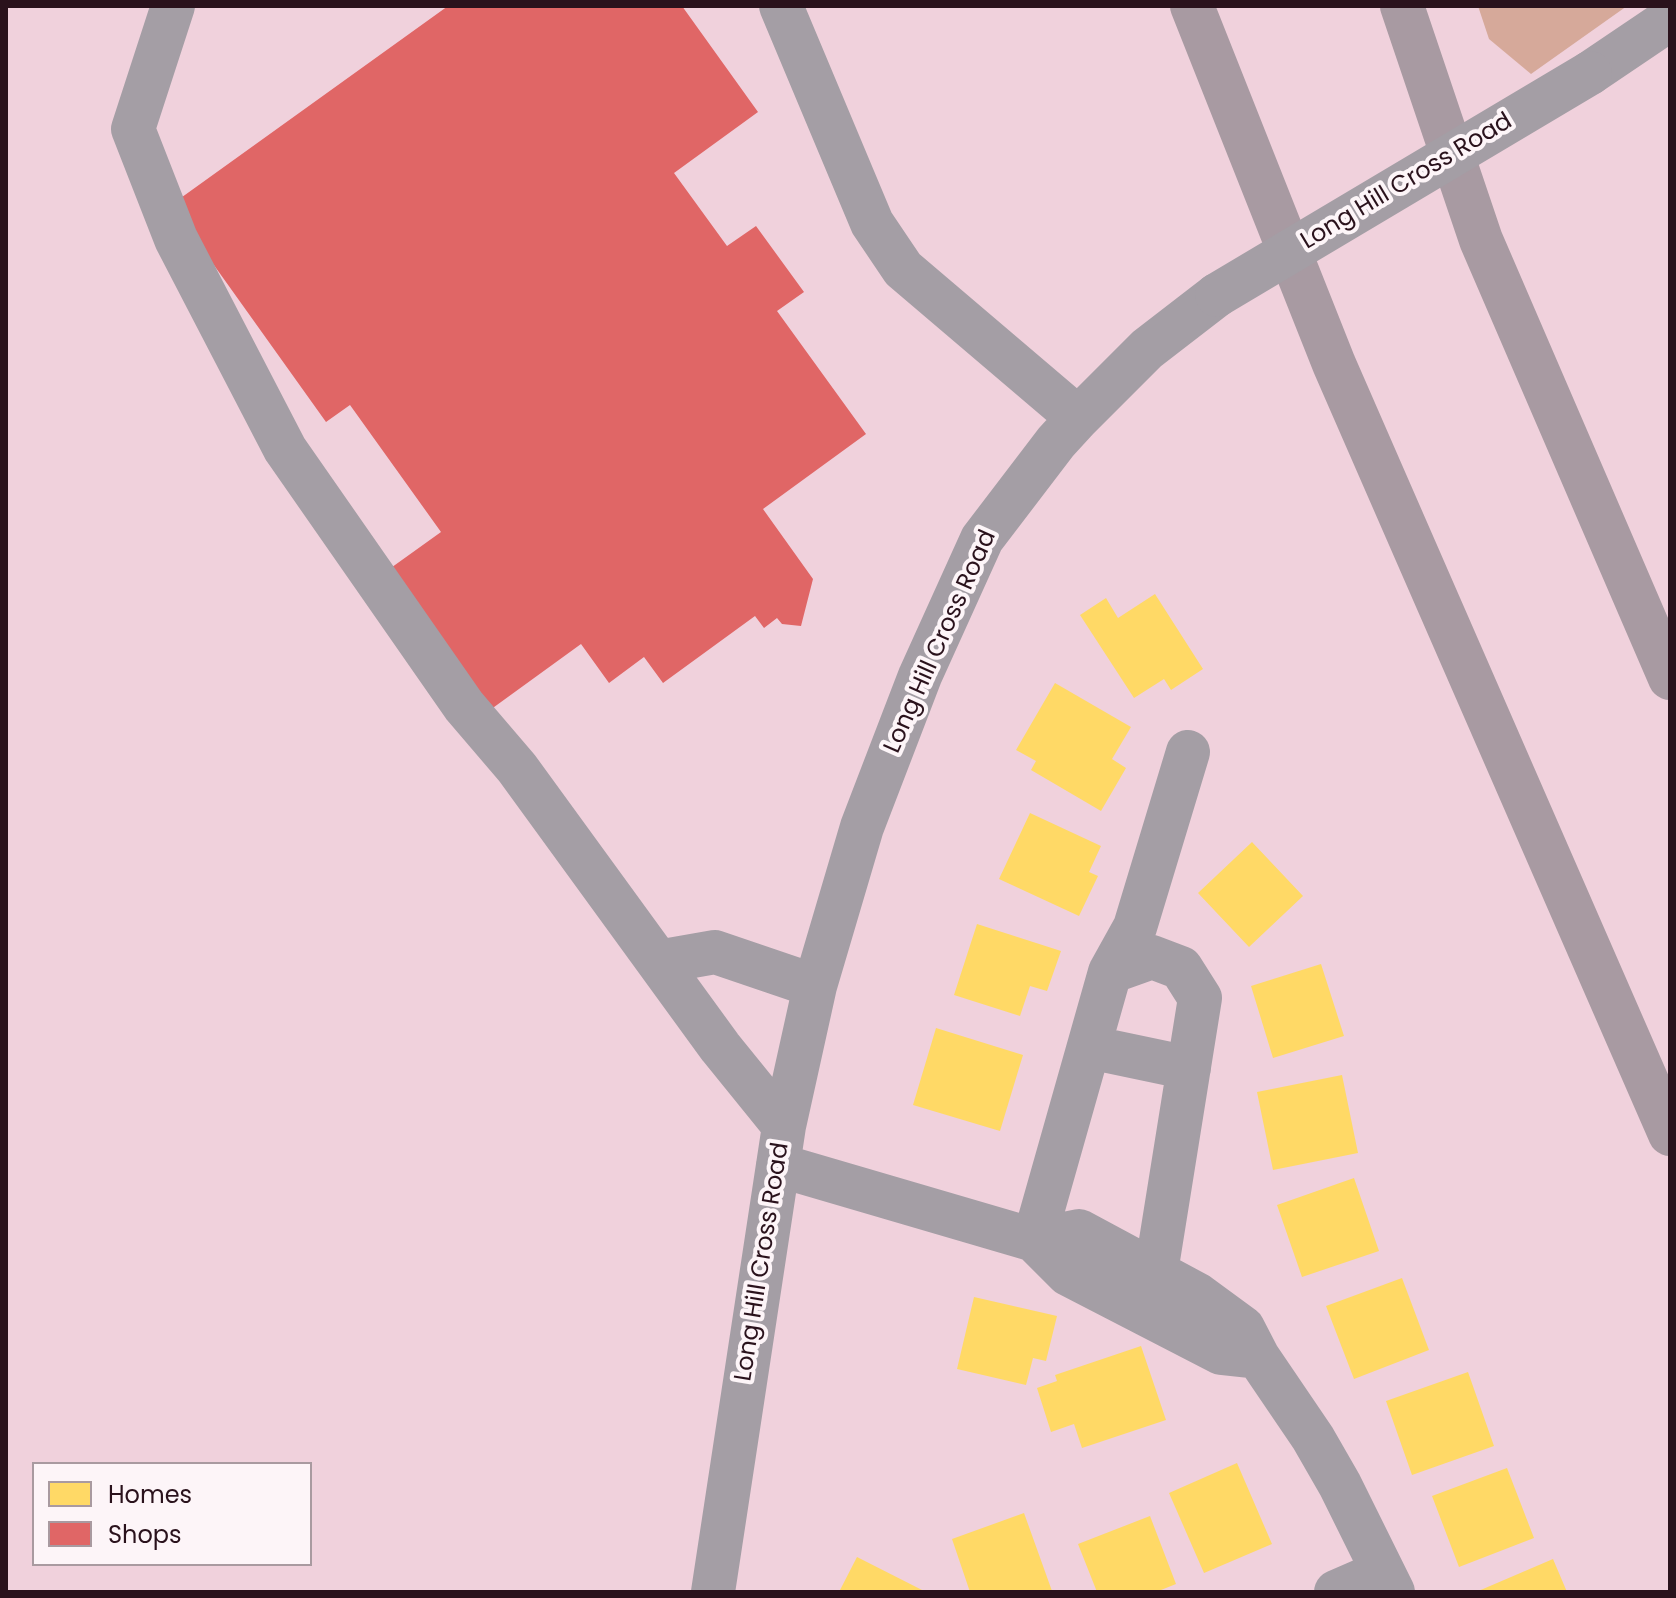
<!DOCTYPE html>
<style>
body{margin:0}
#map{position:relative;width:1676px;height:1598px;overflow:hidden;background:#f0d1dc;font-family:Poppins,sans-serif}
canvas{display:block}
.frame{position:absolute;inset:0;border:8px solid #2a121c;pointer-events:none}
.legend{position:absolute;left:32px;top:1462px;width:280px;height:104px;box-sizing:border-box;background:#fdf5f8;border:2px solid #a99aa0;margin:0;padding:10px 14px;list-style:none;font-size:24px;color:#2a121c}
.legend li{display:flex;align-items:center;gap:16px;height:40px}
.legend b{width:40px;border:2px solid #a99aa0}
</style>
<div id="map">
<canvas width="1676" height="1598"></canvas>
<div class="frame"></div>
<ul class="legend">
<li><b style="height:22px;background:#ffd966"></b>Homes</li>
<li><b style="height:22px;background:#e06666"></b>Shops</li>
</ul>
</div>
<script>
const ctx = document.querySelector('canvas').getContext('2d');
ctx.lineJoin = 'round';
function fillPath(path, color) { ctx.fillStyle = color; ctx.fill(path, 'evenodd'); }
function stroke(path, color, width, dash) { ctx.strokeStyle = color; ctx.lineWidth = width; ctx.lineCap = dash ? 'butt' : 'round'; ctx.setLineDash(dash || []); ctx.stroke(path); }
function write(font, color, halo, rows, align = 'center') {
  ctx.font = font + ' Poppins,sans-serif'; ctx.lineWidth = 8; ctx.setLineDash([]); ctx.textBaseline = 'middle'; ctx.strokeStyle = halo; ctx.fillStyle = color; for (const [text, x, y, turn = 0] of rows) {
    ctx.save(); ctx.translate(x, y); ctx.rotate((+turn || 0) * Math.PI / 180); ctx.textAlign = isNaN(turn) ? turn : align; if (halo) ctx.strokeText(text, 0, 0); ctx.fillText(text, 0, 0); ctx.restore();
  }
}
fillPath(new Path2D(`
 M1478,6H1627L1531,74L1489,39Z`), '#d6a99a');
fillPath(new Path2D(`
 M1155,594L1203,669L1171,690L1164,679L1134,698L1080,615L1106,598L1118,618Z
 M1055,683L1131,727L1112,759L1126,768L1101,811L1031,770L1036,761L1016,750Z
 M1030,813L1101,846L1089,872L1098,876L1079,916L999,879Z
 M1252,842L1303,896L1249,947L1198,893Z
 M977,924L1061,951L1047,991L1030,986L1020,1016L954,995Z
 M1321,964L1344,1036L1273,1058L1251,986Z
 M936,1028L1023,1055L1000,1131L913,1105Z
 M1342,1075L1358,1153L1273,1170L1257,1092Z
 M1354,1178L1379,1251L1302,1277L1277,1205Z
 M1402,1278L1429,1350L1354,1379L1326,1306Z
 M974,1297L1057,1316L1046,1361L1033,1358L1026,1385L957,1369Z
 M1141,1346L1166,1420L1082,1448L1074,1424L1051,1432L1037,1388L1057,1381L1055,1375Z
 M1468,1372L1494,1446L1412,1475L1386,1401Z
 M1237,1463L1272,1544L1204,1573L1169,1493Z
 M1507,1468L1534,1538L1459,1567L1432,1496Z
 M1024,1513L1052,1591L970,1592L952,1539Z
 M1150,1516L1176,1584L1156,1592H1097L1078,1544Z
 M857,1557L926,1592H839Z
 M1553,1559L1567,1592H1476Z`), '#ffd966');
fillPath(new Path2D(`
 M448,6H682L758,112L674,173L727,246L756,226L804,292L777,311L866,434L763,509L813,579L801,626L782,624L777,618L764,628L755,616L663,683L644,657L609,683L581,644L490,710L388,570L441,532L350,405L326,422L171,205Z`), '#e06666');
stroke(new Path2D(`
 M173,6L133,129L176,239L285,449L464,706L517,768L720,1047L784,1126
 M781,6L872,223L903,269L1078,418
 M1590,73L1670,19
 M658,962L715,952L815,986
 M1110,972L1135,927L1188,752
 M1089,1047L1189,1068
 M778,1165L1034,1240L1079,1231L1198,1295L1243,1328L1258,1357L1313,1438L1340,1485L1393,1592
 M1034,1240L1110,972L1152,957L1181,968L1200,998L1156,1272L1138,1310
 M1034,1240L1068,1274L1221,1353L1258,1357
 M713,1592L784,1126L815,986L862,827L920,676L982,539L1056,442L1078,418L1147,349L1217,295
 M1336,1592L1382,1572`), '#a49ea5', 44);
stroke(new Path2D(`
 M1192,6L1334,364L1670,1134
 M1402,6L1481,240L1670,678`), '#a89aa2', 44);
stroke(new Path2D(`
 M1217,295L1590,73`), '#a49ea5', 44);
write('24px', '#2a121c', '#fdf5f8', [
 ["Long Hill Cross Road",1407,182,-31],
 ["Long Hill Cross Road",941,642,-66],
 ["Long Hill Cross Road",763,1262,-81]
]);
</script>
